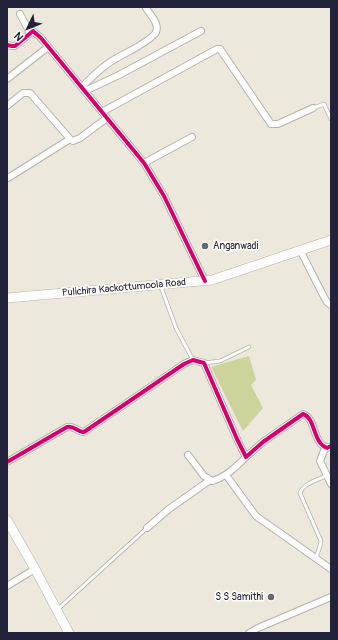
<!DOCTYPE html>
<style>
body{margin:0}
#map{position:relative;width:338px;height:640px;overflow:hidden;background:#ede8dc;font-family:Pangolin,sans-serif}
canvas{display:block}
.frame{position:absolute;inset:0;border:8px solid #22223b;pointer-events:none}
.north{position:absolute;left:8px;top:8px;width:40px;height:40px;-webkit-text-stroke:3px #fdfcf7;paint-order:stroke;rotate:227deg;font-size:11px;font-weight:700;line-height:16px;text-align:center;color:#22223b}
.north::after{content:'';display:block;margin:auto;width:14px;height:18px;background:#22223b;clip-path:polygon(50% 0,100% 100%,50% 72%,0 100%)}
</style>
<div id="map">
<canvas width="338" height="640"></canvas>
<div class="frame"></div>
<div class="north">N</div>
</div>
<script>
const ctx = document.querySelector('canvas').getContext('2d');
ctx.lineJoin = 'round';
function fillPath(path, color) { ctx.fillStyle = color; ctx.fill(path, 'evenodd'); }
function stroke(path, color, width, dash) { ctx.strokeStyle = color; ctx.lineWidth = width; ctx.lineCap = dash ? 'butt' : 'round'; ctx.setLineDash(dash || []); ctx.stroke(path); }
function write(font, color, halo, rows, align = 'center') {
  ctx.font = font + ' Pangolin,sans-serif'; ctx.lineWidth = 3.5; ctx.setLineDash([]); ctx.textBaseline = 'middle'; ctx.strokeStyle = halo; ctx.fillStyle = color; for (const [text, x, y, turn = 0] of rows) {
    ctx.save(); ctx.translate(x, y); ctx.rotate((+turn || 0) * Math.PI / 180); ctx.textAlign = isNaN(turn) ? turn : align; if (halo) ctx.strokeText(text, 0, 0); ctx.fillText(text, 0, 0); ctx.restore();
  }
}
fillPath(new Path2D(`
 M249,356L256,380L251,385L263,408L243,431L211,367Z`), '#ccd39b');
const lane = new Path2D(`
 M313,108L324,104L331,119
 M161,287L176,328L193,360
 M204,363L220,361L249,347
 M316,558L320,546L321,541L300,493C304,483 317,480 326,476
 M58,609L147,528`);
const street = new Path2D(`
 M20,14L30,33
 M7,45L12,46H15L33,31L41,38L144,163L164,196L205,281
 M7,79L48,47
 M82,87C92,77 102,66 115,59C129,51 144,45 155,34C161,25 151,16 146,8
 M85,91L119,75L201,31
 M7,106L23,93H30L70,139L73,141L80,138L107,118
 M102,112L217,49H220L222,52L271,124H278L313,108
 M144,163L192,137
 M8,178L70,139
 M300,250L324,297L327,302L331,305
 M325,448L320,461L331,484
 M188,455L204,476L212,481C226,477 236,467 246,457
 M7,462L67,427C74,425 77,432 84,432L184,364L193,360L204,363L237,439L246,457L263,442L303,414C316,418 312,442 327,448L331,446
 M226,475L256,516L331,569
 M147,528L169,509L210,480
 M7,586L35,569
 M249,633L258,628L331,597`);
const secondary = new Path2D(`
 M7,298L212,280L331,240
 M7,520L35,569L69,633`);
stroke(lane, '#b6b3ae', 4.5);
stroke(street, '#b6b3ae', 8);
stroke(secondary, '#b6b3ae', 10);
stroke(lane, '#fcfcfa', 3);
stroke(street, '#fcfcfa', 6);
stroke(secondary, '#fcfcfa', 9);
stroke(new Path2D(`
 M7,45L12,46H15L33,31L41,38L144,163L164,196L205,281
 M7,462L67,427C74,425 77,432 84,432L184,364L193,360L204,363L237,439L246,457L263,442L303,414C316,418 312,442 327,448L331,446`), '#d6006c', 4);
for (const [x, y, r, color] of [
 [205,246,4,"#696773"],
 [271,597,4,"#696773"]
]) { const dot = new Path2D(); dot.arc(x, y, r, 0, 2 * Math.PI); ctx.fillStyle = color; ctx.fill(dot); stroke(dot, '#fdfcf7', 1.5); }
write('10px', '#22223b', '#fdfcf7', [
 ["Anganwadi",213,246],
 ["S S Samithi",263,597,"right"]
], 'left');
write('10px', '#22223b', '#fdfcf7', [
 ["Pulichira Kackottumoola Road",124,288,-5]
]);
</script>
